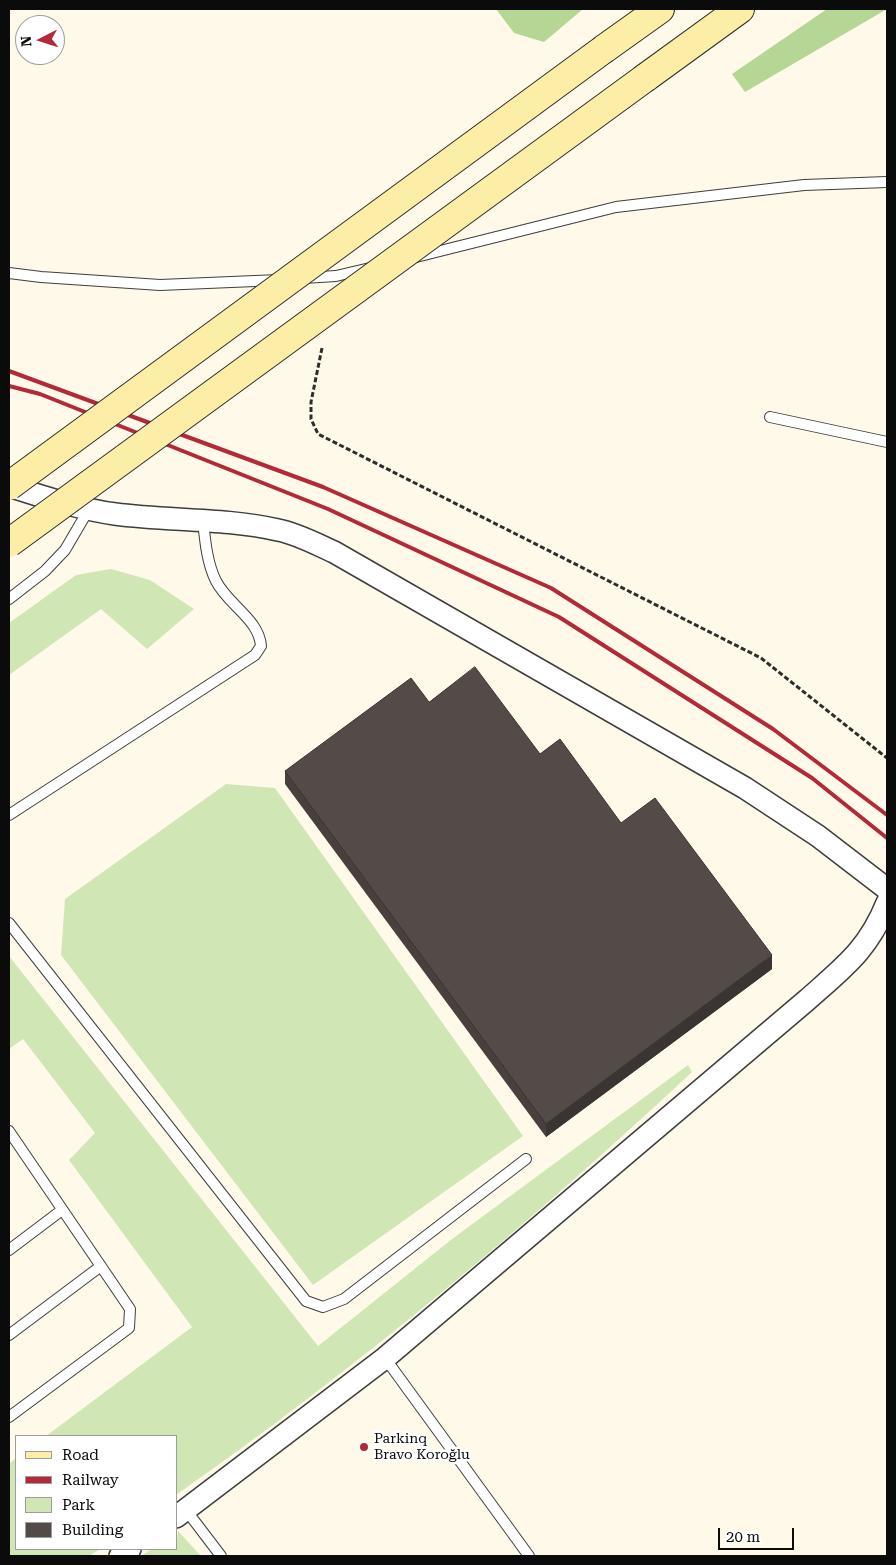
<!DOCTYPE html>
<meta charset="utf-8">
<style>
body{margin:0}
#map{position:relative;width:896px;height:1565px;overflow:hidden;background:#fef9e9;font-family:"Roboto Serif",serif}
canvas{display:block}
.frame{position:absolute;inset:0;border:10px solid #0b0b0b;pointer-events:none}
.legend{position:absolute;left:15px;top:1435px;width:162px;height:115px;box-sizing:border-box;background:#fff;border:1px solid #9d9d9d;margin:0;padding:6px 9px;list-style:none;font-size:15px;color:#0b0b0b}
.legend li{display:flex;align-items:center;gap:10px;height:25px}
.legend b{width:25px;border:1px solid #9d9d9d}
.north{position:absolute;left:15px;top:15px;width:50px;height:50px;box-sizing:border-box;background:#fff;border:1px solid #9d9d9d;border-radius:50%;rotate:265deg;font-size:14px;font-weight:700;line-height:20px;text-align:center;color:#0b0b0b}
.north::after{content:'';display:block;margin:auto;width:18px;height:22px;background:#b42937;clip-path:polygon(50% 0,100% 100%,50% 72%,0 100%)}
.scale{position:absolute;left:718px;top:1528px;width:76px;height:22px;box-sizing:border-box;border:2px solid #0b0b0b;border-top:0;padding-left:6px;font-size:15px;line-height:18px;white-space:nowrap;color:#0b0b0b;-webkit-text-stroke:4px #fff;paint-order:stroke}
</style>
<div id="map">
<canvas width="896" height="1565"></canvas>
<div class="frame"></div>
<ul class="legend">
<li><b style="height:6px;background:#fceea6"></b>Road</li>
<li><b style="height:6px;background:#b42937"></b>Railway</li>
<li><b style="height:14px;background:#d1e6b5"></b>Park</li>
<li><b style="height:14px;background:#534b47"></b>Building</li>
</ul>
<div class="north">N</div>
<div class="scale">20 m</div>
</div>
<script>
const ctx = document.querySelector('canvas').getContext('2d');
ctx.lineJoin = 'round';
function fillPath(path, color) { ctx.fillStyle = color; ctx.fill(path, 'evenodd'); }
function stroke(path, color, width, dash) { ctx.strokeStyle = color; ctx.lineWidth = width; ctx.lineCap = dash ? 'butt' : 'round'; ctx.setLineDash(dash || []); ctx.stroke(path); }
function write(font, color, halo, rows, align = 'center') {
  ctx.font = font + ' "Roboto Serif",serif'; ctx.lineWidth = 5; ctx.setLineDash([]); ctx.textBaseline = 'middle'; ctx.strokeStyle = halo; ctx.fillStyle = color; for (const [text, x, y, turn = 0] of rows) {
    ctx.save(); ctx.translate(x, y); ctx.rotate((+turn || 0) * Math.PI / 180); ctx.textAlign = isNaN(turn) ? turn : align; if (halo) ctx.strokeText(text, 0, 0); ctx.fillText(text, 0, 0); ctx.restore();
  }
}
fillPath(new Path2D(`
 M111,569L150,580L194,609L147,649L101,609L9,675V623L76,575Z
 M226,784L275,788L523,1136L313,1285L61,955L65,899Z
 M9,956L318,1346L452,1239L688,1065L692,1072C529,1224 359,1367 176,1495V1436H46L192,1327L69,1160L95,1133L23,1039L9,1049Z
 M16,1458V1549H100L89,1556H9V1464Z
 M178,1531L201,1556H141L152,1549H176Z`), '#d1e6b5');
fillPath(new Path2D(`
 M496,9H583L544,42L514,33Z
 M827,9H887L745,92L732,74Z`), '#b5d695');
const lane = new Path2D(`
 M416,257L616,207L804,185L887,182
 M9,273L41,277L160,285L279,280
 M303,278L336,276L370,268
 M770,417L887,442
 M9,599L45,571L65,550L89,509
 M9,815L255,655L261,646C259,619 228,605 216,581C207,563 205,540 203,521
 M9,923L306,1301L323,1307L344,1299L526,1159
 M9,1131L130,1309L129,1328L9,1417
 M9,1250L62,1210
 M9,1335L101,1266
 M385,1358L529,1556
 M186,1510L221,1556`);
const street = new Path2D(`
 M9,486C44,497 79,509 115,514C169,521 225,518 278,530C298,534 316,544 334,552L745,788L818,836L887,889
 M176,1517L385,1358L807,1000C844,967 868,950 887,903
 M120,1556L130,1549`);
const secondary = new Path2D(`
 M604,49L660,9
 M645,78L740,9`);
stroke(lane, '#3e3e3e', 12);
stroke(street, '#3e3e3e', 24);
stroke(secondary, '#2d2d2d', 30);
stroke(new Path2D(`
 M322,348L311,402V419L318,434L761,658L887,758`), '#2d2d2d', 3, [5, 2.5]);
stroke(lane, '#fff', 10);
stroke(street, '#fff', 21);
stroke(secondary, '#fceea6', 28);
stroke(new Path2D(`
 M9,371L323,487L551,588L773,729L887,815
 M9,386L40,394L328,509L559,617L812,778L887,838`), '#b42937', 4);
const secondaryBridge = new Path2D(`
 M9,486L604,49
 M9,543L645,78`);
stroke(secondaryBridge, '#2d2d2d', 30, []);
stroke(secondaryBridge, '#fceea6', 28);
fillPath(new Path2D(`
 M429,702L540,754L621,823L772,969L546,1137L285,784V771Z`), '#47403d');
fillPath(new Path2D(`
 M772,955V969L546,1137V1124Z`), '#3a3432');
const building = new Path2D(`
 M475,667L540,754L560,739L621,823L655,798L772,955L546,1124L285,771L411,678L429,702Z`);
fillPath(building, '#534b47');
stroke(building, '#3a3432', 1);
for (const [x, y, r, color] of [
 [364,1447,5,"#b42937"]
]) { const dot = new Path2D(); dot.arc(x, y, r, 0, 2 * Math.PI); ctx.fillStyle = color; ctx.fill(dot); stroke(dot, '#fff', 2); }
write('14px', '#0b0b0b', '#fff', [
 ["Parkinq",374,1439],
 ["Bravo Koroğlu",374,1455]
], 'left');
</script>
